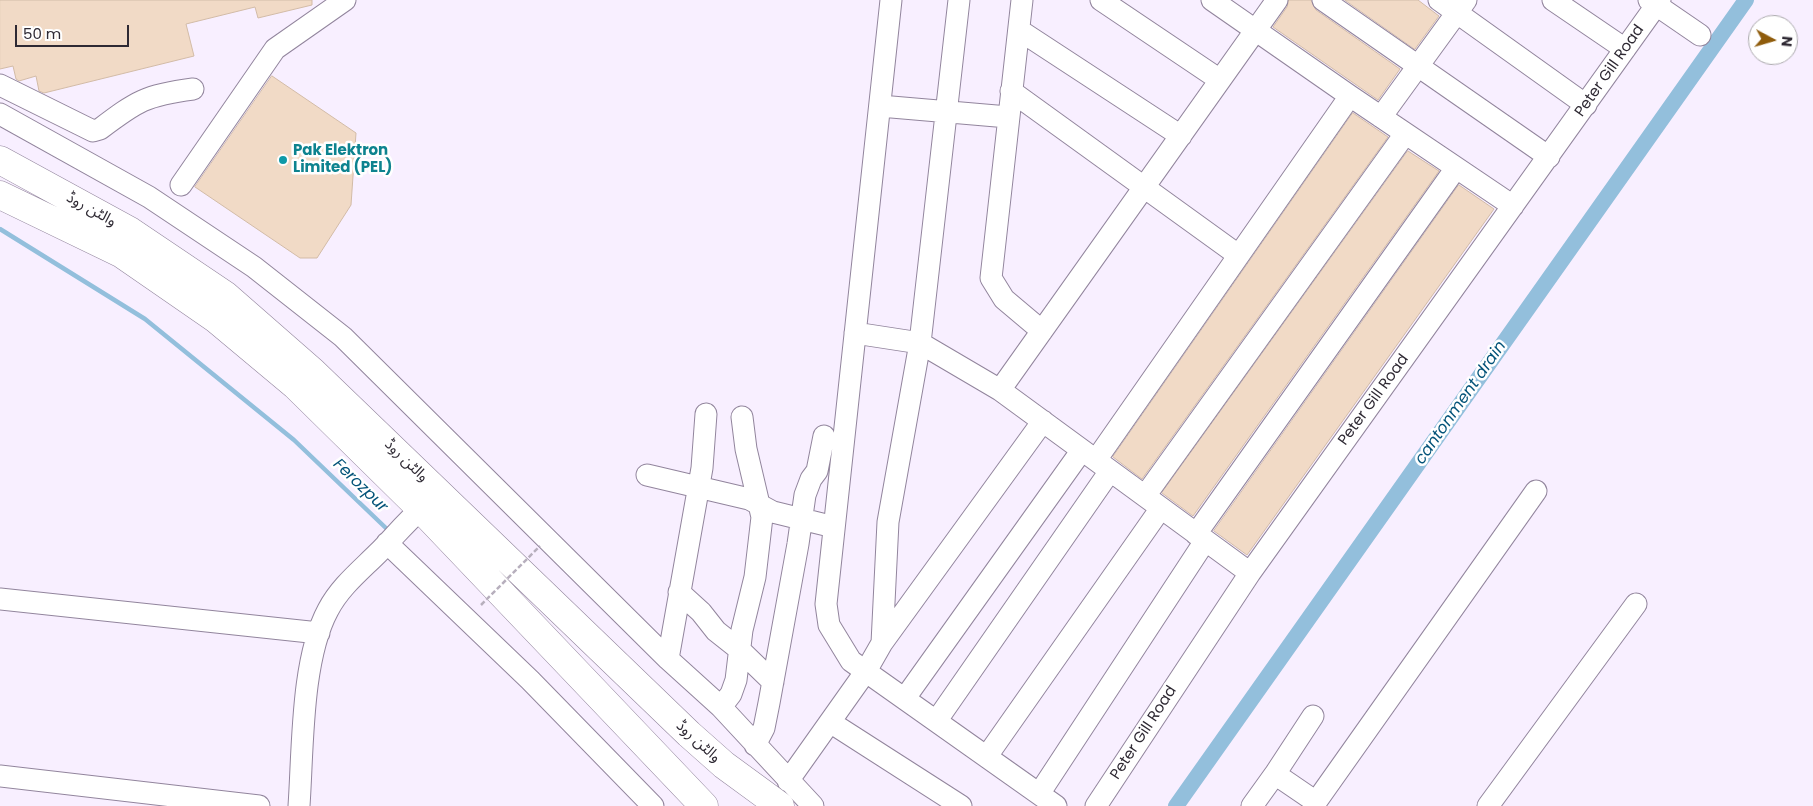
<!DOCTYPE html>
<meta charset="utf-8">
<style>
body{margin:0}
#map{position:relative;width:1813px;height:806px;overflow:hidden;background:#f8efff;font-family:Poppins,sans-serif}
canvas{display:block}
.north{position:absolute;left:1748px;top:15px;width:50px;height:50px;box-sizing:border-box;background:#fff;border:1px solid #aba9ad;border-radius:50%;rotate:96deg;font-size:14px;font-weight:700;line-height:20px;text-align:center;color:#2e2933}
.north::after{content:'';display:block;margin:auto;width:18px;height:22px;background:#8f5c0c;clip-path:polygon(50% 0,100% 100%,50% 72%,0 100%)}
.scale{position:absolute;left:15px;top:25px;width:114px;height:22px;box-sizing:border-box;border:2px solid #2e2933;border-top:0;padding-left:6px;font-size:15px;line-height:18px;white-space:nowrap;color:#2e2933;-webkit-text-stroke:4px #fff;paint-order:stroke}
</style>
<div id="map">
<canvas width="1813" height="806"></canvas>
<div class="north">N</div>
<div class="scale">50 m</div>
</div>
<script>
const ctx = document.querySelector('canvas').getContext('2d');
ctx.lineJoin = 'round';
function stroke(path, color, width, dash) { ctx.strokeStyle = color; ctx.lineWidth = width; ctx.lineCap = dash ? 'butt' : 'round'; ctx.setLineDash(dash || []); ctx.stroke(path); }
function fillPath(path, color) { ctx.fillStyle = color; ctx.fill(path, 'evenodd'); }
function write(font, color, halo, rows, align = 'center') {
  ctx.font = font + ' Poppins,"Noto Sans Arabic",sans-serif'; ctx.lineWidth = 5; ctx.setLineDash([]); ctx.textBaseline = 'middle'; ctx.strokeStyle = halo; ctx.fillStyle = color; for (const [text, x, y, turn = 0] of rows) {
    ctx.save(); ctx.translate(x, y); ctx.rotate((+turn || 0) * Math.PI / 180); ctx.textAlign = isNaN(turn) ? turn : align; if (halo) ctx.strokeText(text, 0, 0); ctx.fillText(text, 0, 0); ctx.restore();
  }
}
stroke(new Path2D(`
 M0,229L145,319L294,440L389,531`), '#93bfdc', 4.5);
stroke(new Path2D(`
 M1176,806L1746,0`), '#93bfdc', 16);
const building = new Path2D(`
 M0,0H312V5L258,18L255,7L186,24L194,56L44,93L39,91L36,76L19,81L16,79L13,66L0,69Z
 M1289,0H1311L1316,10L1400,69L1378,100L1273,27L1287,7Z
 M1345,0H1418L1439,16L1415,49Z
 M272,76L356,133L351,205L317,258H300L195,187Z
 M1353,113L1388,137L1142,479L1113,457Z
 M1408,151L1439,171L1193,516L1162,493Z
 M1459,185L1494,209L1247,555L1214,531Z`);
fillPath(building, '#f1dac6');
stroke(building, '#d2bba7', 1);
const minor = new Path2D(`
 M891,0L826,604L829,625L851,661L1056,806
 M1022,0L991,278L1004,299L1042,331
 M1101,0L1220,80
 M1212,0L1350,96L1513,206
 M1323,0L1549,157
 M1439,0L1586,105
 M1553,0L1625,49
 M1649,0L1700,35
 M1019,30L1181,136
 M0,85L93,131L100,129C137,101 146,95 193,89
 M1011,91L1238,255
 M880,106L1008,117
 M0,114L149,197L254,267L343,337L668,659L721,707L813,806
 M1381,117L1466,0
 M181,185L275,49L345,0
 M855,333L920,343L1000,390L1250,573
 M1000,390L1277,0
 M1096,460L1350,96
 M647,475L749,499L773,512L834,527
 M1145,496L1405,134
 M1196,534L1456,168
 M387,543L530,680L653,806
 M679,592L701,612L716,631L740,650L773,682
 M0,599L319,633
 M882,643L888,522L920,343L959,0
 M668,659L702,468L706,414
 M905,698L1082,450
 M721,707L731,694L736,680L742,630L755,577L762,517L746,449L742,417
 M937,720L1110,471
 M830,722L961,806
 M755,745L764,728L769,703L798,544L805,495L811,479L817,471L824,436
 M987,756L1161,508
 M1275,774L1313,716
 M0,776L259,806
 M788,781L866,671L882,643L1043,421
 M1039,794L1205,541
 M299,806C303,749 301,660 328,610C340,587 360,571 378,553C393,538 405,523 421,509
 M1096,806L1250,573L1660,0
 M1252,806L1275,774L1316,802L1536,491
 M1488,806L1636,604`);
const major = new Path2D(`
 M0,160L130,231L225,295L313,372L689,734L724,765L780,806
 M0,195L122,254L216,319L295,385L421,509L704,806`);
stroke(minor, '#92859d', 23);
stroke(major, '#92859d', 29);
stroke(minor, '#fff', 21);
stroke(major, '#fff', 28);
stroke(new Path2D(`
 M481,605L540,546`), '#b7afbd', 2.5, [5, 2.5]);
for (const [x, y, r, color] of [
 [283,160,5,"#0f9aa8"]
]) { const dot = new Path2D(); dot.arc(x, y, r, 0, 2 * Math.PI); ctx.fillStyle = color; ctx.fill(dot); stroke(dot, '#fff', 2); }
write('15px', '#2e2933', '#fff', [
 ["Peter Gill Road",1610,71,-55],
 ["والٹن روڈ",91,210,29],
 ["Peter Gill Road",1374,400,-54],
 ["والٹن روڈ",406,461,44],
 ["Peter Gill Road",1144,733,-57],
 ["والٹن روڈ",698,742,42]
]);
write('bold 15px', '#0d838f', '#fff', [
 ["Pak Elektron",293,151],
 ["Limited (PEL)",293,168]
], 'left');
write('italic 16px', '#035379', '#fff', [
 ["cantonment drain",1461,403,-55],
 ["Ferozpur",360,486,44]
]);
</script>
